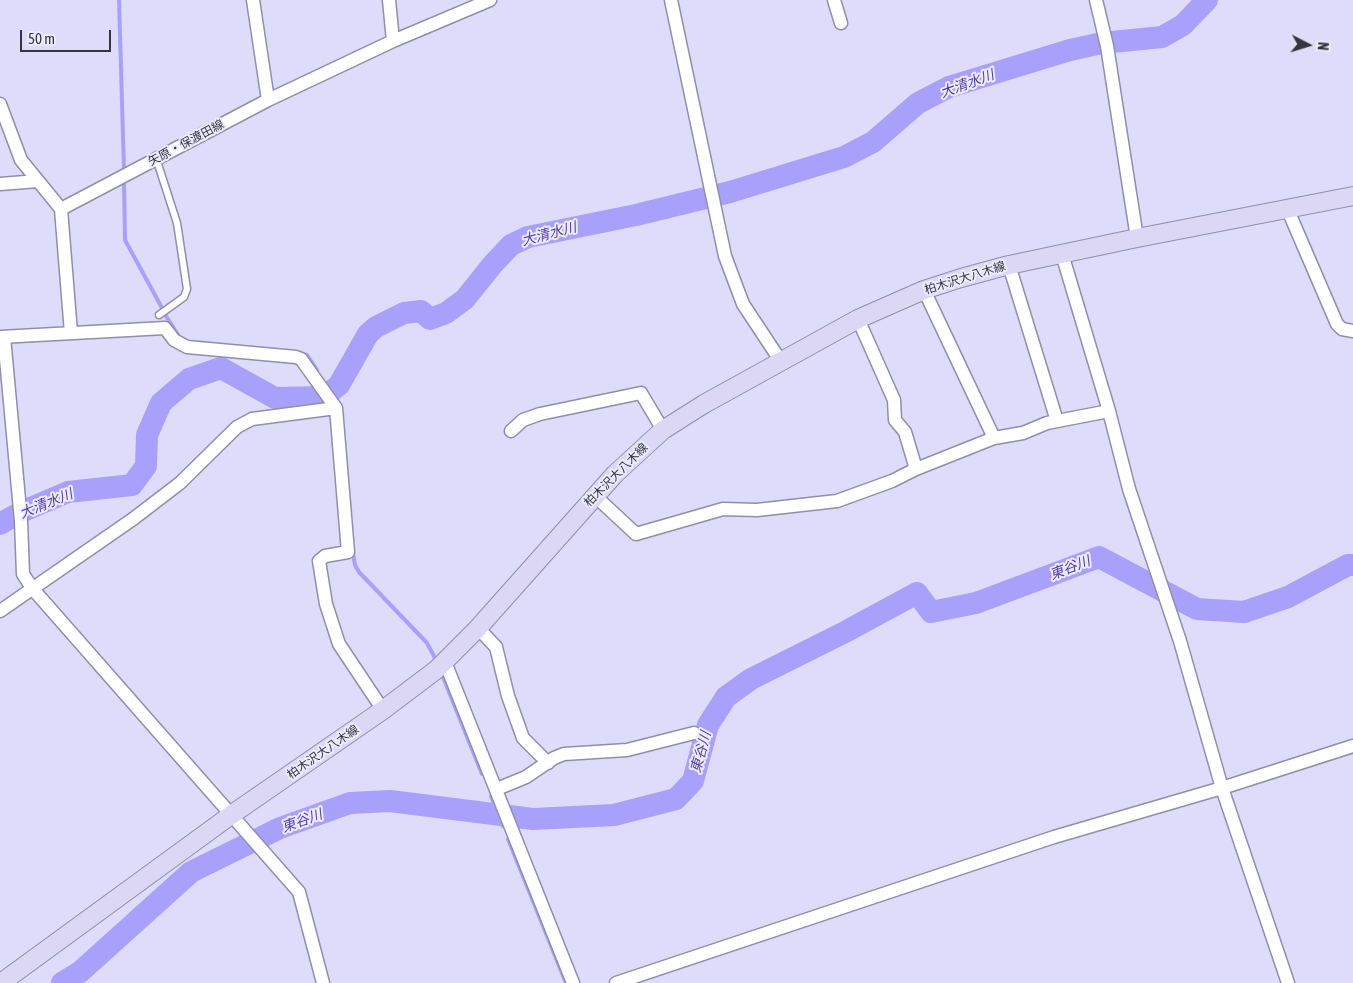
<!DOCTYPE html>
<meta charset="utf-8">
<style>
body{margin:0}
#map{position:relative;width:1353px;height:983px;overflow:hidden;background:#dedcfa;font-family:"Asap Condensed",sans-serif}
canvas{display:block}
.north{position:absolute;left:1283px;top:20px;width:50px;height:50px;-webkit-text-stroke:4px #ecebfd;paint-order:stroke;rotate:95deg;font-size:14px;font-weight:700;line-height:20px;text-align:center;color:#353540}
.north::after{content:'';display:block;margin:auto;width:18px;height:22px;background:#353540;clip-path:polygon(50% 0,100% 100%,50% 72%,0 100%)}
.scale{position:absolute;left:20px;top:30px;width:91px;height:22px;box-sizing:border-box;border:2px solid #353540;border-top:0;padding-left:6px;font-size:15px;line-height:18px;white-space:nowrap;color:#353540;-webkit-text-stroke:4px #ecebfd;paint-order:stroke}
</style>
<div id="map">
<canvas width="1353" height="983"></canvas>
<div class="north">N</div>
<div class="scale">50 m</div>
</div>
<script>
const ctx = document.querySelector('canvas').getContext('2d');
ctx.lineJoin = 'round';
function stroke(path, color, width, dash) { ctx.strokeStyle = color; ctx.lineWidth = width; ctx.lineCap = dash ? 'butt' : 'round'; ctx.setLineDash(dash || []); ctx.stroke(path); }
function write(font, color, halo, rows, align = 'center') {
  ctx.font = font + ' "Asap Condensed","Noto Sans JP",sans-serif'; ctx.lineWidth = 4; ctx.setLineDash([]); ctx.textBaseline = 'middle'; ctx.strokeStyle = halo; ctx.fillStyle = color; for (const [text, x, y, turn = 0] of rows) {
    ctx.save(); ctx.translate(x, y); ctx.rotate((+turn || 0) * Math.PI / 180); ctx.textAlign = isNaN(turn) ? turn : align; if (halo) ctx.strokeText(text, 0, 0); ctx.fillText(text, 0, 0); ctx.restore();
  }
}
stroke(new Path2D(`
 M119,0L124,170
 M124,184L125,240L162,308
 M166,316L180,338
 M295,352L307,355L317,370
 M353,553L355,565L359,572L427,643L436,660
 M443,677L482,774
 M491,796L503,826
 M508,839L566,983`), '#a9a0fb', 4);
stroke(new Path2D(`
 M0,524L21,512L68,492L132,485L146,466L147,435L161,403L189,379L221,368L275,398L324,397L339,385L368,334L376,327L404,313L421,311L430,319L446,313L465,299L493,264L511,245L528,237L636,215L730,192L844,157L873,142L918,103L949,87L1070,50L1102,43L1162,37L1183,25L1207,0
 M62,983L80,972L191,872L280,828L350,803L390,801L533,819L614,815L676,799L693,781L708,725L726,697L751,679L845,632L917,593L931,612L976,603L1099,557L1197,609L1244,612L1288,597L1348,565H1353`), '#a9a0fb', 22);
const service = new Path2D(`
 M156,158L177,223L187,289L184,297L159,315`);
const minor = new Path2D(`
 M253,0L268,100
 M389,0L393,41
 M671,0L725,256L743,304L780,360
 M834,0L841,23
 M1096,0L1107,46L1137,238
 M0,104L21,160L61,209
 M0,184L38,181
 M1287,208L1337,324L1342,329L1353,331
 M61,209L268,100L393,41L490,0
 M61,209L71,333
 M1062,254L1109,411L1129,489L1180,641L1222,788L1288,983
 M1009,265L1057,421
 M924,290L994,438
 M858,319L894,400L895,420L905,432L916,469
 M0,337L165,328L174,340L187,347L296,357L301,359L336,408L348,552L325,556L319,561L326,604L339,644L383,710
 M4,337L21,521L23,574L32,588L299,892L323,983
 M511,431L523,420L540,414L641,393L663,430
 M594,495L636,534L723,509L757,510L837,501L892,481L916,469L994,438L1023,433L1047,423L1109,411
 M0,611L133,519L180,483L237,427L252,419L336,408
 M478,628L496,647L508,696L523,738L548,763
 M445,662L573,983
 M497,789L526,777L554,758L564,754L627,750L694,733
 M616,983L1054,837L1222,788L1353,746`);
const secondary = new Path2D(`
 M1,983L231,815L383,710L436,670L478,628L615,474L663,430L704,404L858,319L924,290L961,278L1009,265L1137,238L1353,196`);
stroke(service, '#908ea9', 9);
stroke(minor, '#908ea9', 15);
stroke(secondary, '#908ea9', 20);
stroke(service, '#fff', 6);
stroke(minor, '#fff', 12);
stroke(secondary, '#dbd7f5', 18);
write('12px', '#353540', '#ecebfd', [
 ["矢原・保渡田線",186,143,-28],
 ["柏木沢大八木線",965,278,-17],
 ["柏木沢大八木線",616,475,-45],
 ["柏木沢大八木線",323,752,-35]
]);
write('italic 14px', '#523ca3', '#ecebfd', [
 ["大清水川",967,84,-20],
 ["大清水川",549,234,-15],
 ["大清水川",46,504,-22],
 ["東谷川",1070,568,-21],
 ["東谷川",701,752,-75],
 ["東谷川",302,821,-20]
]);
</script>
